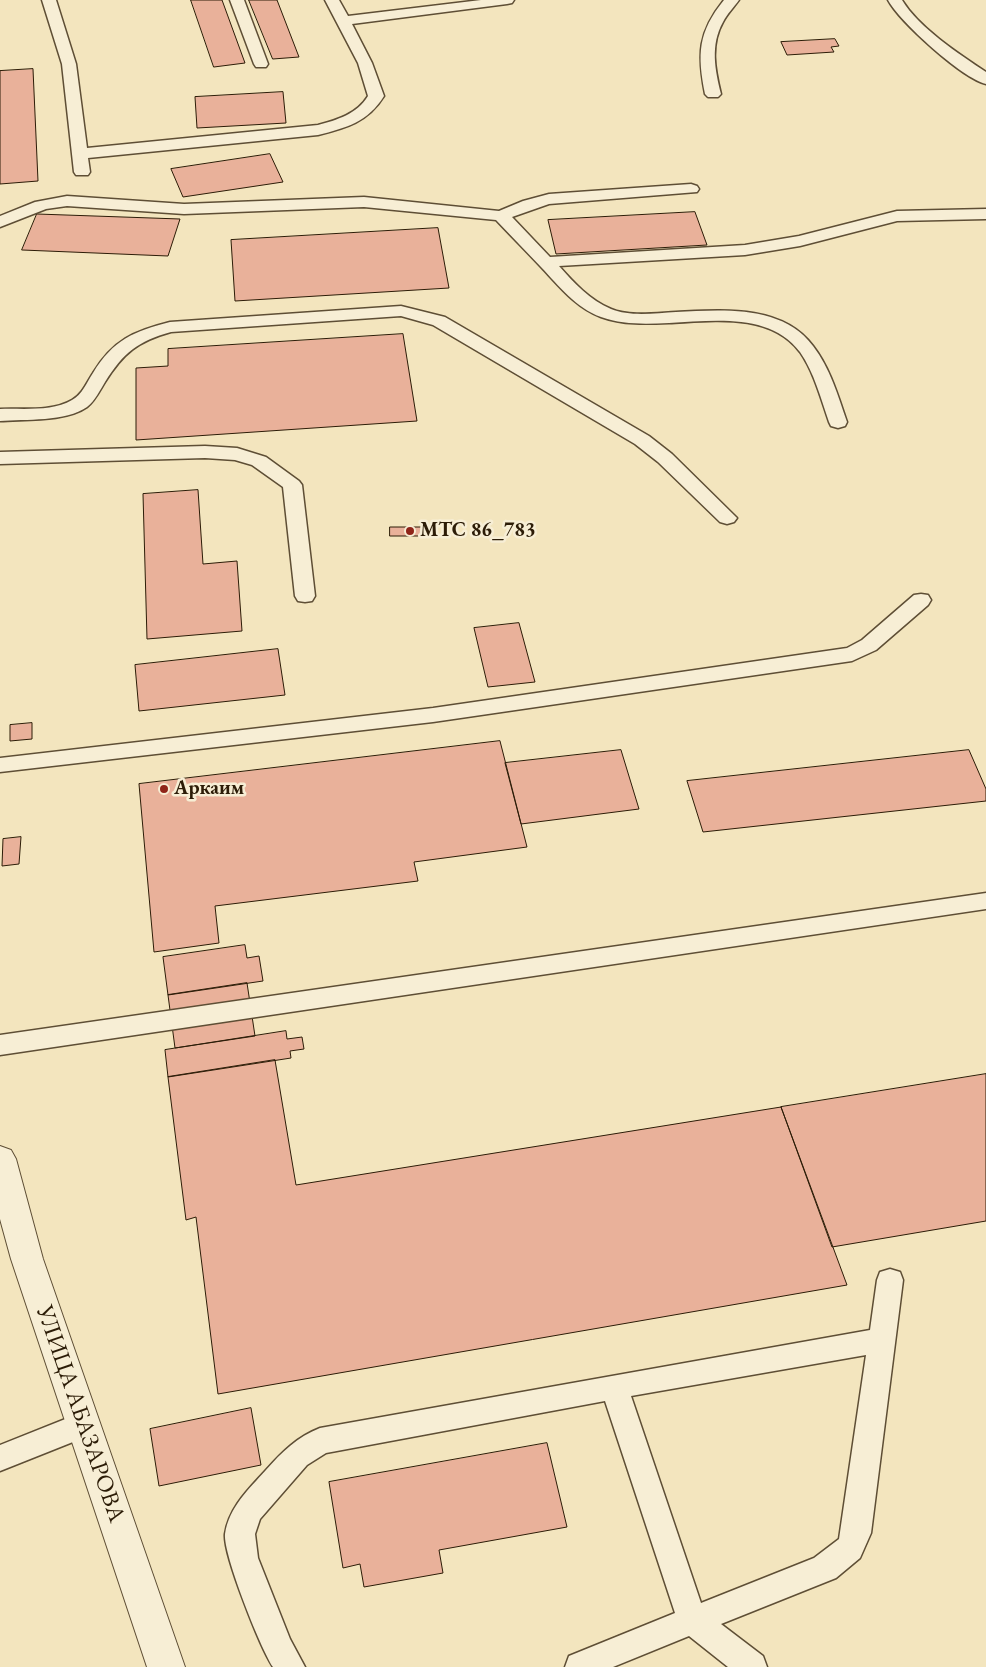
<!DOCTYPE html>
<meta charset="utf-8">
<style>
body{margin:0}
canvas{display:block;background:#f3e5be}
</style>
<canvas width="986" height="1667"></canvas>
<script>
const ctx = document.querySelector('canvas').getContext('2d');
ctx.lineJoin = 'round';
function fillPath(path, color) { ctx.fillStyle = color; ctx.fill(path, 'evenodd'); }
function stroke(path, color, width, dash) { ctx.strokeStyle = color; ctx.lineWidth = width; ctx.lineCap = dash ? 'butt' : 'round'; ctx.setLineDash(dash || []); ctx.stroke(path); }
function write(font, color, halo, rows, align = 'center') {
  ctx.font = font + ' "EB Garamond",serif'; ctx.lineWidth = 5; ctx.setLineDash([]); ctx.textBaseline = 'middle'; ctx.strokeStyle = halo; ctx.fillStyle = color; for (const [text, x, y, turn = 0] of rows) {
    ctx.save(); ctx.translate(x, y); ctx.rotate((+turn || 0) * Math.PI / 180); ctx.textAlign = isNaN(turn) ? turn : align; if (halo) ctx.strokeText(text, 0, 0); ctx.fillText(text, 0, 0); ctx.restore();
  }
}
const building = new Path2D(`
 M191,0H222L245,63L214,67Z
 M249,0H277L299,57L273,59Z
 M835,39L839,46L831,47L834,52L787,55L781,42Z
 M33,69L38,181L0,184V71Z
 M283,92L286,123L197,128L195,97Z
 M270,154L283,182L183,197L171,169Z
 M695,212L707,245L556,254L548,220Z
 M37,214L180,219L168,256L22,250Z
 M438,228L449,288L235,301L231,240Z
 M403,334L417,421L136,440V368L168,366V349Z
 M198,490L203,564L237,561L242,631L147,639L143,494Z
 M390,527H431V536H390Z
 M519,623L535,682L488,687L474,628Z
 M278,649L285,695L139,711L135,665Z
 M32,723V739L10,741V725Z
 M500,741L527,847L414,862L418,881L215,906L219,943L154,952L139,784Z
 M621,750L639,809L521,824L505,763Z
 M969,750L986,789V801L703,832L687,781Z
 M21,837L19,864L2,866L3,839Z
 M245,945L247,958L259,956L263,981L168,995L163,957Z
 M247,983L255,1036L175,1048L168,995Z
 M286,1031L287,1039L302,1037L304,1049L290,1051L291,1058L168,1077L165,1050Z
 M275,1060L296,1185L781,1107L847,1285L218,1394L196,1217L186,1220L168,1077Z
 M986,1074V1221L832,1247L781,1107Z
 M251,1408L261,1465L159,1486L150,1429Z
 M547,1443L567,1527L439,1550L443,1573L364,1587L360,1564L343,1568L329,1482Z`);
fillPath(building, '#e9b19a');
stroke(building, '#2c1c07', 1);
const service = new Path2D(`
 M42,0H56L76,64L87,148L318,125C337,120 357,114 368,96L358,63L325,0H339L348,16L481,0H514L512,3L507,4L352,24L372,63L384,96C368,122 346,128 318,135L88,158L90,172L88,175H76L74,172L62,64Z
 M230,0H244L268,64L266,67H256L254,64Z
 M724,0H739C734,7 727,14 723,22C710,45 715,70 721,94L718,97H708L705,94C697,54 698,32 724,0Z
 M888,0H902C919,28 959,54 986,72V84C962,78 900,22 888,0Z
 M691,184L697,186L699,189L697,192L549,204L512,217L550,257L745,245L799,236L897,211L986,209V219L897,221L800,246L745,255L559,266C574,283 590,300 611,309C630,317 656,313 676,312C721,310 782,304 813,346C830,368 838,396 847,422L845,426L838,428L831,426L829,422C821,399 814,372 800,352C770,312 712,321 669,323C646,324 623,325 601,317C576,308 559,286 541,267C526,251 511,236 496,220L364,207L184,214L67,206L46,209L0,227V216L35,202L67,196L184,204L364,197L499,211L523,201L549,194Z
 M401,306L445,317L649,436L672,454L737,518L734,522L727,524L720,522L658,462L635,444L433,325L401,316L171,332C138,341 123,353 105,382C100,390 95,401 87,407C66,422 25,419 0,421V409C22,408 52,412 72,400C82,395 87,382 93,373C113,340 134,331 170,322Z
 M205,446L237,448L266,457L299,481L302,485L315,596L312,601L305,602L298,601L295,596L283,487L252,465L235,460L205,458L0,464V452Z
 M921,594L928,595L931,600L928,605L876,650L852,661L433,722L0,772V758L433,708L847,648L862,640L914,595Z
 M986,893V909L0,1055V1035Z
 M890,1269L900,1272L903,1280L871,1533L860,1558L836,1578L721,1624L763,1656L767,1667H728L689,1636L613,1667H565L569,1656L675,1613L605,1401L326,1453L307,1465L260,1519L255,1534L258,1558L290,1639L305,1667H273C260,1647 223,1554 225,1534C229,1507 249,1489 266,1470C282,1452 297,1437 320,1428L870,1330L877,1280L880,1272ZM866,1355L839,1539L814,1558L701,1603L631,1396Z
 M83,1412L93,1416L97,1425L93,1434L0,1471V1445Z`);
const tertiary = new Path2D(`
 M0,1146L11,1150L16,1159L43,1259L185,1667H147L11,1259L0,1219Z`);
stroke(service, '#5e4e35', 3);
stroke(tertiary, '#5e4e35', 2);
fillPath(service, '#f7eed5');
fillPath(tertiary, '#f7eed5');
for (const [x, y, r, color] of [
 [410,531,5,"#8f2418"],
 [164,789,5,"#8f2418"]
]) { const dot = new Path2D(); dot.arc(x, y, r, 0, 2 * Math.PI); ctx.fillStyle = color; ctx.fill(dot); stroke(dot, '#f7eed5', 2); }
write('bold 20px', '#2c1c07', '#f7eed5', [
 ["МТС 86_783",420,531],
 ["Аркаим",174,789]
], 'left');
write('24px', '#2c1c07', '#f7eed5', [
 ["УЛИЦА АБАЗАРОВА",80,1414,71]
]);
</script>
